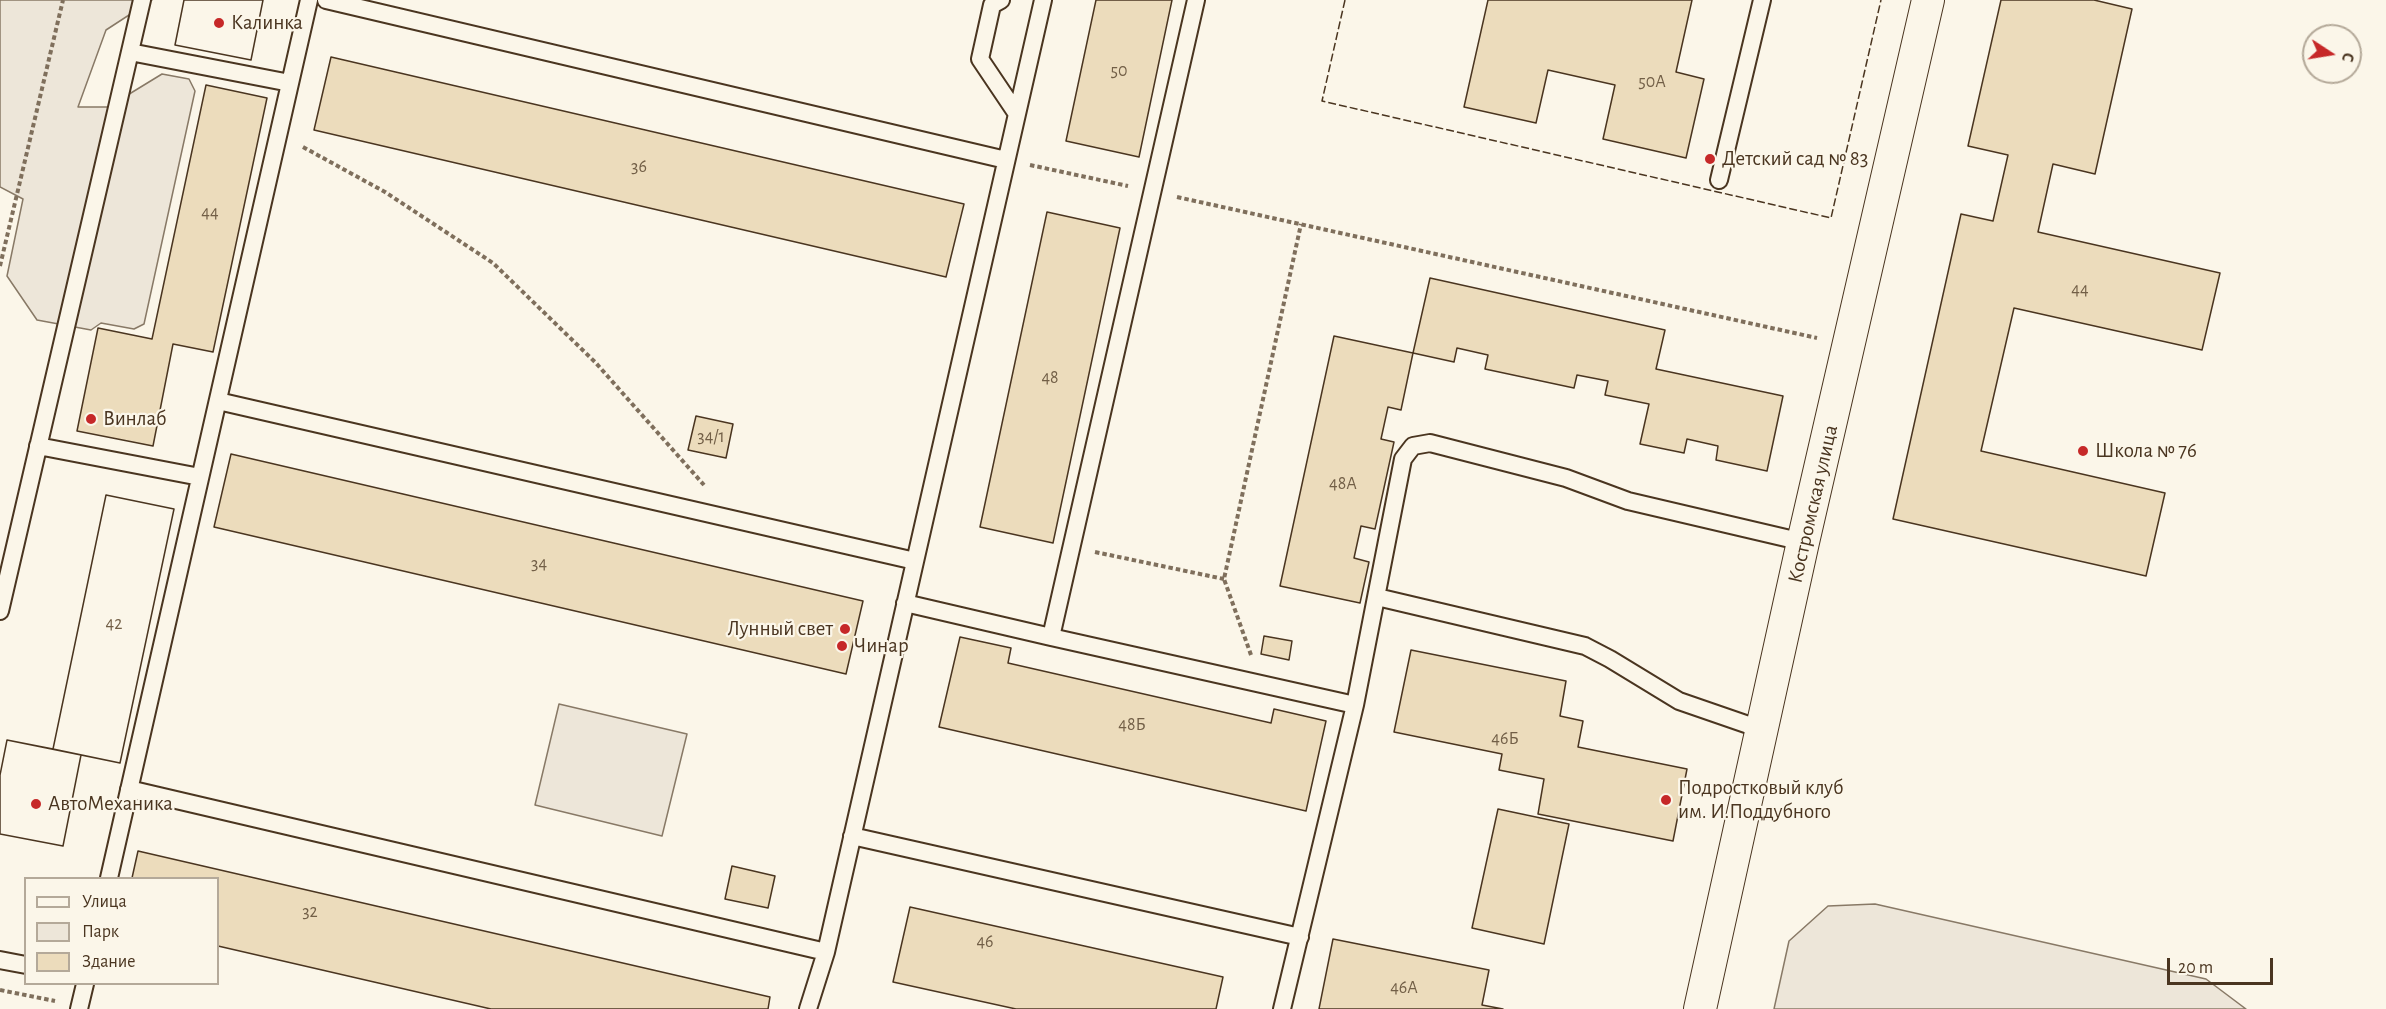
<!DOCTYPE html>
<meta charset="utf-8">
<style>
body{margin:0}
#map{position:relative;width:2386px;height:1009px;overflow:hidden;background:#fbf6e9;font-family:"Alegreya Sans",sans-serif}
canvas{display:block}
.legend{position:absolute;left:24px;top:877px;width:195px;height:108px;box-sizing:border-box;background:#fbf6e9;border:2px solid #b4a999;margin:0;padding:8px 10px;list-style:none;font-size:18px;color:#4a3520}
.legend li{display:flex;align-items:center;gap:12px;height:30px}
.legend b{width:30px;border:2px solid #b4a999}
.north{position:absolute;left:2302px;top:24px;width:60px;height:60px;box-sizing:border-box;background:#fbf6e9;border:2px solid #b4a999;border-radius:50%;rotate:102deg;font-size:16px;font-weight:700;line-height:24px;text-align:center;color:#4a3520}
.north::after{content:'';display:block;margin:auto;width:21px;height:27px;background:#c62828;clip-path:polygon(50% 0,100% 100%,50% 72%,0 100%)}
.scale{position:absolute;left:2167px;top:958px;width:106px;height:27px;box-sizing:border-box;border:3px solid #4a3520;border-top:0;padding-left:8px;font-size:18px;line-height:21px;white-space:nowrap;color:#4a3520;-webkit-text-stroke:4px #fbf6e9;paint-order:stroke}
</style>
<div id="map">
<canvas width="2386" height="1009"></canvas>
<ul class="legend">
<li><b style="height:8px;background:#fbf6e9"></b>Улица</li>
<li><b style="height:16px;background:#ede6d9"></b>Парк</li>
<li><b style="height:16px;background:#ecdcbc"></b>Здание</li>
</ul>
<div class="north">С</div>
<div class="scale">20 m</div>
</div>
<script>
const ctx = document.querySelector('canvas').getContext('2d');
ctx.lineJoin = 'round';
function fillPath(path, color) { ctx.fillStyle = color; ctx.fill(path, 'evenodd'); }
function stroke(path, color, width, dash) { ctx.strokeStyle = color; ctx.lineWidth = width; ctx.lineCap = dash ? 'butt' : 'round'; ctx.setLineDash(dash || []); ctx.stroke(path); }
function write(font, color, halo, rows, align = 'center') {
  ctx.font = font + ' "Alegreya Sans",sans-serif'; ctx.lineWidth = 4.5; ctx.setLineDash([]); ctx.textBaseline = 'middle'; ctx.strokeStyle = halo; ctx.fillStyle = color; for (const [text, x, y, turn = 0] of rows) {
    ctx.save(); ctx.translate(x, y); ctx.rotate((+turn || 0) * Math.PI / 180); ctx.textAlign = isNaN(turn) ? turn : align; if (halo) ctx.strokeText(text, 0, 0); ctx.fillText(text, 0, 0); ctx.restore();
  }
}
const green = new Path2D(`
 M0,0H152L106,30L78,107H108L162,74L189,79L195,91L144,324L134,329L101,323L91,330L37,320L7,276L23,199L0,187Z
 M559,704L687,734L662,836L535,805Z
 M1875,904L2206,979L2246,1009H1774L1789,941L1828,906Z`);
fillPath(green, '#ede6d9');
stroke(green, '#887966', 1.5);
const building = new Path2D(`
 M184,0H263L251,60L175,45Z
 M184,0H263L251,60L175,45Z
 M1096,0H1172L1139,157L1066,141Z
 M1488,0H1692L1676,72L1704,79L1686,158L1603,139L1615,85L1548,70L1536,123L1464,107Z
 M2001,0H2094L2132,9L2095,174L2053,164L2038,232L2220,273L2202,350L2014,308L1981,451L2165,493L2146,576L1893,519L1961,214L1993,221L2008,155L1968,146Z
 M331,57L964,204L946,277L314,130Z
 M206,85L267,98L213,352L173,344L153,446L77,431L98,328L152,339Z
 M1047,212L1120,228L1053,543L980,527Z
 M1430,278L1665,330L1656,369L1783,396L1767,471L1716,460L1718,446L1687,439L1684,453L1640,444L1649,404L1605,395L1608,381L1577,375L1574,388L1485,369L1488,355L1457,348L1454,362L1413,353Z
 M1334,336L1413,353L1401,410L1388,407L1381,439L1394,442L1375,529L1361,526L1354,558L1369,562L1360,603L1280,586Z
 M696,416L733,424L726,458L688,450Z
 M231,454L863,601L846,674L214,527Z
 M106,495L174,509L120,763L81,755L63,846L0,834V775L7,740L53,749Z
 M106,495L174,509L120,763L53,749Z
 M1264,636L1292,641L1289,660L1261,654Z
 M960,637L1011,648L1008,663L1271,723L1274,709L1326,721L1306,811L939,727Z
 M1411,650L1566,681L1560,716L1583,721L1578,747L1687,769L1673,841L1538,814L1544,779L1499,770L1502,754L1394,732Z
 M7,740L81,755L63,846L0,834V775Z
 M1498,809L1569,824L1544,944L1472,928Z
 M138,851L770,997L768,1009H491L218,946V878H132Z
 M732,866L775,876L768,908L725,899Z
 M910,907L1223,977L1216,1009H1016L893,982Z
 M1333,939L1489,970L1482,1005L1503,1009H1319Z`);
fillPath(building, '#ecdcbc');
stroke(building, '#4a3520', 1.5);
const lane = new Path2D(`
 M326,0L1006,160
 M1001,0L992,5L980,59L1017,114
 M130,52L290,83
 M1719,180L1762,0
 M218,401L915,561
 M38,446L200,477
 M1377,597L1585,646L1610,659L1679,701L1763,730
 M905,603L1051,637L1196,0
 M0,611L142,0
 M1051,637L1355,705
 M129,789L826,952
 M852,836L1300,937
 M109,878L309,0
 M0,960L26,965
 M79,1009L85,984
 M808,1009L826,952L1043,0
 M1282,1009L1355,705L1403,459L1413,446L1430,443L1566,478L1628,501L1803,542`);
const street = new Path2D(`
 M1700,1009L1803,542L1928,0`);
stroke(lane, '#4a3520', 20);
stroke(street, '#4a3520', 34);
stroke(new Path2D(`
 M303,147L385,192L493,263L595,362L704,485
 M1030,165L1128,186
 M1177,197L1817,338
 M0,266L63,0
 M1095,552L1224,579
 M1251,655L1224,579L1301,224
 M0,990L55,1001`), '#7f6f5c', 4, [4.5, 3]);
stroke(lane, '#fbf6e9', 16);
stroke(street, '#fbf6e9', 32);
stroke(new Path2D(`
 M1345,0L1322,101L1831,218L1881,0`), '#4a3520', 1.5, [8, 3]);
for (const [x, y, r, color] of [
 [219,23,6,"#c62828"],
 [1710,159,6,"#c62828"],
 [91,419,6,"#c62828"],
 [2083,451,6,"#c62828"],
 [845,629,6,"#c62828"],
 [842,646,6,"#c62828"],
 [1666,800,6,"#c62828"],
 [36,804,6,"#c62828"]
]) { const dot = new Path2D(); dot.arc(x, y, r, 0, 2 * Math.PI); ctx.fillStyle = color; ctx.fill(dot); stroke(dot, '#fbf6e9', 2); }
write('18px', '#725f47', null, [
 ["50",1119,71],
 ["50А",1652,82],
 ["36",639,167],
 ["44",210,213],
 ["44",2080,290],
 ["48",1050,378],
 ["34/1",711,437],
 ["48А",1343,484],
 ["34",539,564],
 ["42",114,624],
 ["48Б",1132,725],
 ["46Б",1505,739],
 ["32",310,912],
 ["46",985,942],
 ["46А",1404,988]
]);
write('21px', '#4a3520', '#fbf6e9', [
 ["Калинка",231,23],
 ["Детский сад № 83",1722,159],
 ["Винлаб",103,419],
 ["Школа № 76",2095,451],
 ["Лунный свет",833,629,"right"],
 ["Чинар",854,646],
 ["Подростковый клуб",1678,788],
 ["им. И.Поддубного",1678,812],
 ["АвтоМеханика",48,804]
], 'left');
write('21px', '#4a3520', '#fbf6e9', [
 ["Костромская улица",1813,504,-77]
]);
</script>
